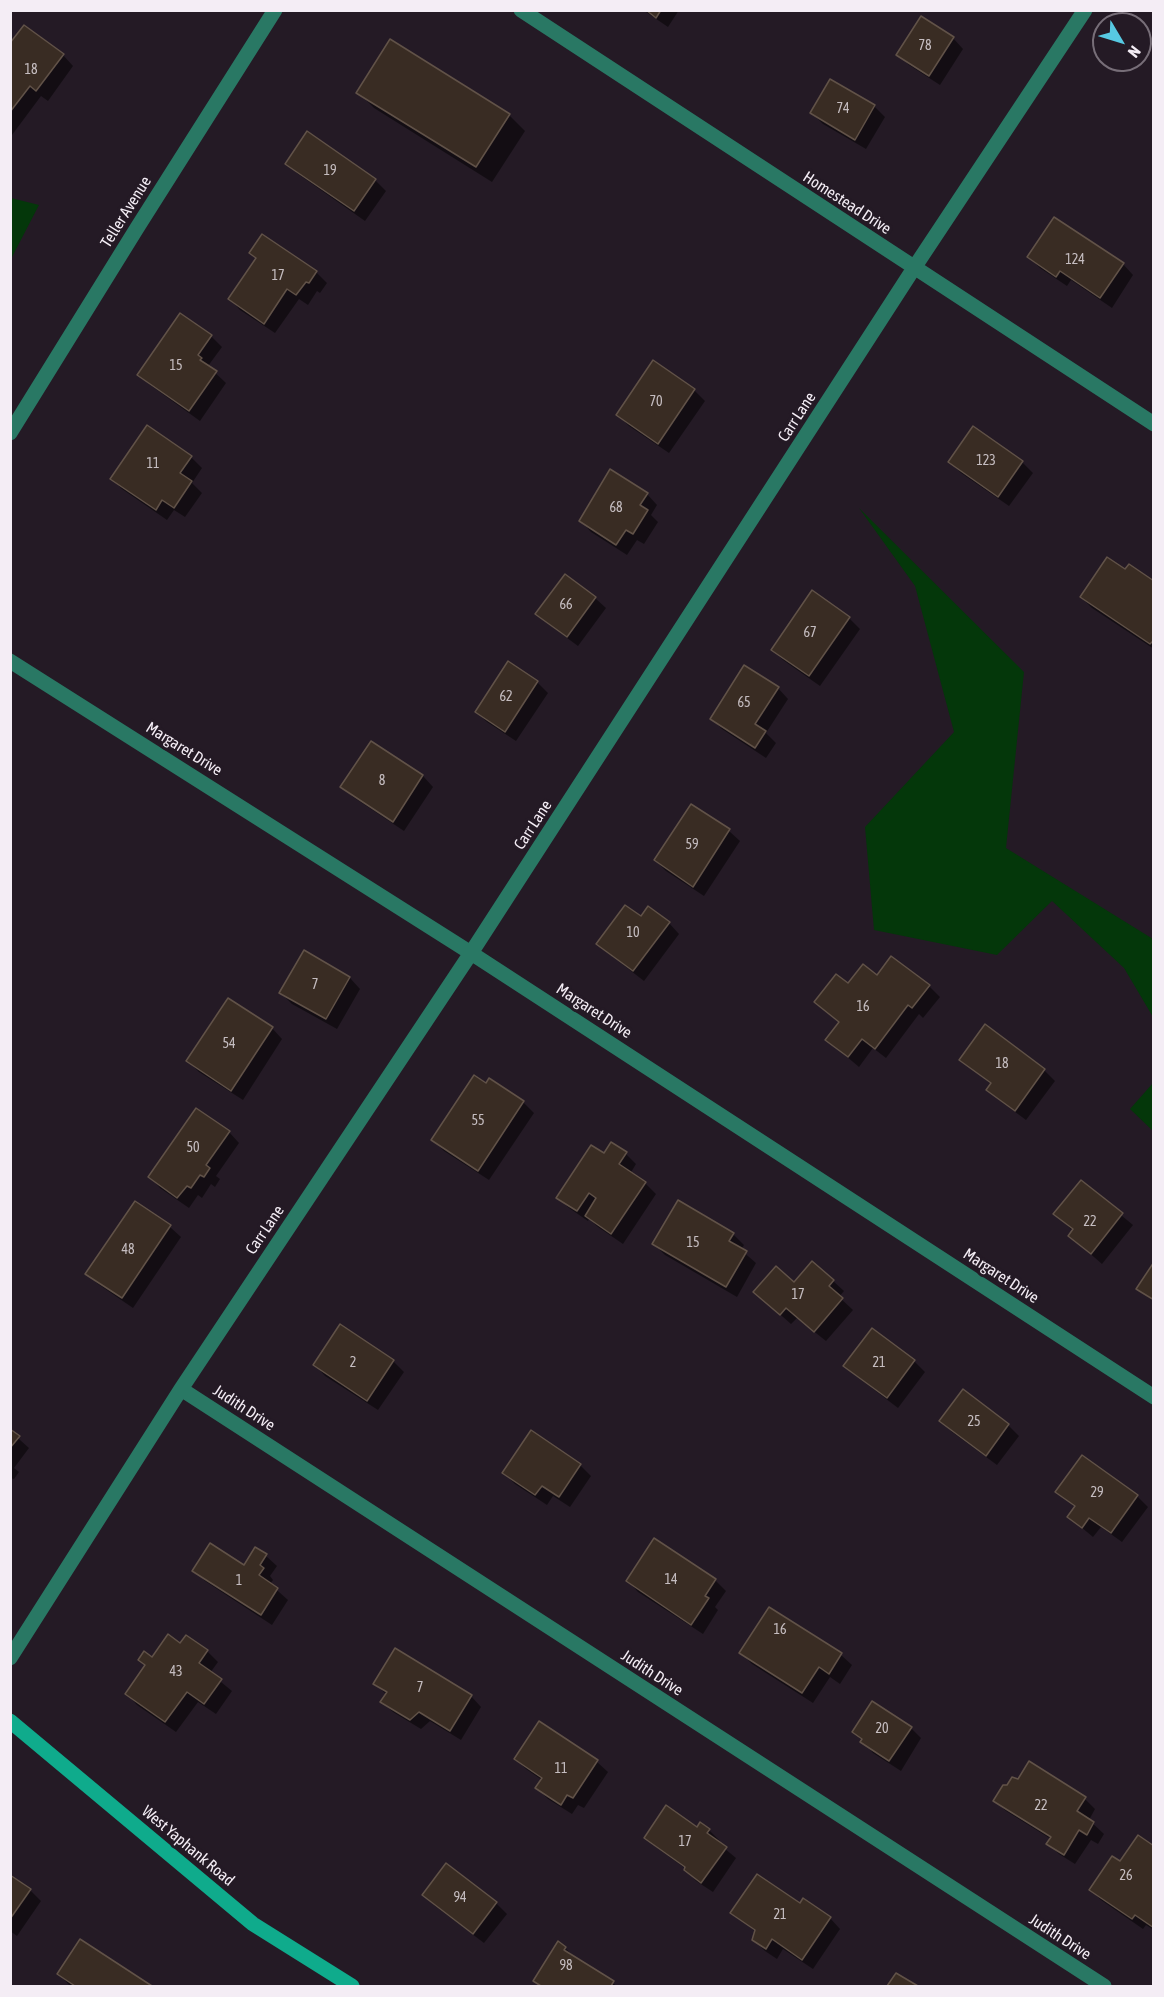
<!DOCTYPE html>
<style>
body{margin:0}
#map{position:relative;width:1164px;height:1997px;overflow:hidden;background:#241a25;font-family:"Asap Condensed",sans-serif}
canvas{display:block}
.frame{position:absolute;inset:0;border:12px solid #f4edf5;pointer-events:none}
.north{position:absolute;left:1092px;top:12px;width:60px;height:60px;box-sizing:border-box;background:#241a25;border:2px solid #776e78;border-radius:50%;rotate:128deg;font-size:16px;font-weight:700;line-height:24px;text-align:center;color:#f4edf5}
.north::after{content:'';display:block;margin:auto;width:21px;height:27px;background:#57c9e2;clip-path:polygon(50% 0,100% 100%,50% 72%,0 100%)}
</style>
<div id="map">
<canvas width="1164" height="1997"></canvas>
<div class="frame"></div>
<div class="north">N</div>
</div>
<script>
const ctx = document.querySelector('canvas').getContext('2d');
ctx.lineJoin = 'round';
function fillPath(path, color) { ctx.fillStyle = color; ctx.fill(path, 'evenodd'); }
function stroke(path, color, width, dash) { ctx.strokeStyle = color; ctx.lineWidth = width; ctx.lineCap = dash ? 'butt' : 'round'; ctx.setLineDash(dash || []); ctx.stroke(path); }
function write(font, color, halo, rows, align = 'center') {
  ctx.font = font + ' "Asap Condensed",sans-serif'; ctx.lineWidth = 6; ctx.setLineDash([]); ctx.textBaseline = 'middle'; ctx.strokeStyle = halo; ctx.fillStyle = color; for (const [text, x, y, turn = 0] of rows) {
    ctx.save(); ctx.translate(x, y); ctx.rotate((+turn || 0) * Math.PI / 180); ctx.textAlign = isNaN(turn) ? turn : align; if (halo) ctx.strokeText(text, 0, 0); ctx.fillText(text, 0, 0); ctx.restore();
  }
}
fillPath(new Path2D(`
 M11,198L39,205L11,259L10,198Z
 M859,508L1024,672L1006,848L1153,939V1017L1124,968L1052,901L997,955L874,930L865,827L954,732L915,586Z
 M1153,1083V1131L1130,1109Z`), '#04370a');
fillPath(new Path2D(`
 M643,10H679L668,27Z
 M953,38L963,49L940,85L909,65L898,55Z
 M10,45L63,55L73,66L48,101L41,96L12,135Z
 M831,81L874,106L885,117L866,149L823,124L812,113Z
 M358,92L509,115L525,131L492,182L374,108Z
 M287,164L375,180L386,191L365,221L298,174Z
 M251,253L316,272L327,283L320,293L317,291L308,305L299,299L275,333L240,310L230,299L257,259Z
 M1029,257L1123,264L1133,275L1112,308L1071,280L1067,286L1040,268Z
 M211,336L222,347L208,366L226,383L200,421L150,385L139,375Z
 M653,362L694,390L705,401L669,453L629,426L618,415Z
 M147,427L191,457L202,468L192,483L202,493L185,517L174,510L167,520L122,489L111,478Z
 M950,462H1022L1033,473L1009,506L961,473Z
 M647,494L657,505L651,515L658,522L644,544L637,540L627,555L591,532L581,521Z
 M1126,571L1154,583V649L1092,608L1081,597Z
 M595,598L606,608L578,646L548,624L537,614Z
 M849,618L860,629L820,686L783,660L773,650Z
 M508,663L537,682L548,693L516,741L487,722L476,712Z
 M778,688L788,699L766,733L776,743L766,758L722,729L711,718Z
 M372,743L423,776L433,787L404,831L353,797L342,787Z
 M691,806L729,831L740,841L704,896L666,871L655,860Z
 M641,918L669,923L679,934L644,981L609,954L598,944Z
 M877,977L929,986L940,997L923,1018L919,1014L886,1058L873,1048L859,1067L827,1040L840,1023L816,1002L848,985Z
 M350,978L360,989L337,1029L292,1004L281,993Z
 M985,1026L1044,1070L1055,1081L1026,1120L999,1100L988,1090L992,1085L961,1060Z
 M272,1028L282,1039L243,1100L199,1072L188,1061Z
 M523,1102L534,1113L489,1180L444,1151L433,1140Z
 M229,1132L239,1143L216,1176L220,1179L215,1187L211,1184L202,1198L198,1195L189,1208L160,1188L150,1177Z
 M626,1154L636,1164L630,1174L645,1183L656,1194L623,1244L598,1227L589,1219L588,1221L569,1208L558,1198L604,1155Z
 M1081,1182L1133,1225L1102,1264L1070,1236L1073,1231L1055,1214Z
 M679,1202L733,1234L744,1245L741,1250L756,1263L737,1297L665,1255L654,1244Z
 M136,1203L170,1227L181,1237L133,1308L98,1284L87,1274Z
 M1154,1264V1302L1138,1289Z
 M833,1281L844,1291L839,1297L853,1310L826,1341L797,1318L791,1324L766,1302L794,1284Z
 M393,1361L404,1372L378,1410L325,1376L315,1365Z
 M914,1361L925,1372L898,1408L856,1376L845,1366Z
 M941,1421L1008,1425L1019,1436L997,1465L952,1432Z
 M10,1431L29,1448L14,1468L19,1472L14,1479L10,1478Z
 M532,1432L580,1465L591,1476L570,1507L553,1496L547,1505L515,1484L504,1473Z
 M1083,1457L1137,1496L1148,1507L1122,1542L1101,1527L1093,1537L1069,1517L1076,1508L1057,1491Z
 M266,1556L277,1566L270,1576L273,1580L270,1584L288,1600L272,1625L205,1581L194,1570L245,1567Z
 M715,1580L726,1591L715,1607L718,1610L703,1634L638,1592L628,1581Z
 M770,1609L841,1655L852,1665L840,1684L830,1677L813,1703L752,1664L741,1653Z
 M181,1645L207,1651L218,1662L210,1673L232,1691L216,1714L198,1702L176,1732L137,1705L127,1694L146,1666L140,1660L153,1659Z
 M375,1684L471,1696L481,1707L461,1740L430,1721L421,1729L393,1712L382,1702L387,1695Z
 M539,1723L597,1762L608,1772L584,1808L578,1805L572,1814L548,1799L537,1788L542,1780L526,1769L516,1759Z
 M911,1728L921,1738L901,1771L873,1753L854,1732Z
 M1008,1786L1085,1799L1095,1809L1089,1820L1104,1834L1098,1844L1091,1840L1075,1864L1059,1854L1048,1844L1051,1839L1006,1811L995,1801Z
 M697,1829L709,1830L720,1841L718,1843L736,1858L713,1892L696,1881L686,1869L657,1848L646,1837Z
 M1154,1848V1930L1146,1925L1143,1929L1101,1900L1091,1890Z
 M446,1865L496,1903L507,1914L484,1943L435,1906L424,1895Z
 M10,1877L30,1890L41,1901L17,1936L10,1931Z
 M800,1905L830,1918L840,1929L813,1969L783,1949L777,1959L765,1951L754,1940L756,1932L732,1912Z
 M80,1941L149,1986H72L69,1985L59,1974Z
 M565,1948L576,1958L617,1986H540L535,1981Z`), '#0007');
const building = new Path2D(`
 M646,10H661L656,18Z
 M921,16L954,37L929,76L896,55Z
 M24,25L64,54L36,91L30,86L10,112V43Z
 M390,39L510,114L476,167L356,93Z
 M830,79L875,105L855,140L810,113Z
 M307,131L376,179L354,211L285,164Z
 M1054,217L1124,263L1100,298L1060,271L1056,277L1027,257Z
 M262,234L317,271L309,283L306,282L296,295L287,289L264,324L228,299L256,258L249,253Z
 M180,313L212,335L198,355L202,358L200,360L217,371L189,411L137,375Z
 M653,360L695,389L658,444L616,415Z
 M147,425L192,456L180,473L192,481L174,508L162,500L156,510L110,479Z
 M973,426L1023,461L998,497L948,462Z
 M610,469L648,493L640,505L648,510L633,534L626,530L616,545L579,521Z
 M1107,557L1125,569L1129,564L1154,581V640L1150,644L1080,597Z
 M565,574L596,597L567,637L535,614Z
 M812,590L850,617L809,676L771,650Z
 M508,661L538,681L505,732L475,712Z
 M744,665L779,687L755,724L766,731L755,748L710,719Z
 M371,741L423,775L393,822L340,787Z
 M691,804L730,829L693,887L654,860Z
 M625,905L641,916L648,906L670,922L633,971L596,944Z
 M304,950L350,977L326,1019L279,993Z
 M891,956L930,985L912,1008L908,1005L875,1049L862,1039L848,1057L825,1040L839,1022L814,1002L836,974L848,983L863,964L877,975Z
 M228,998L273,1027L231,1091L186,1061Z
 M985,1024L1045,1069L1015,1111L986,1090L991,1083L959,1060Z
 M474,1075L486,1083L489,1078L524,1101L478,1171L431,1140Z
 M196,1108L230,1131L206,1165L210,1168L204,1177L200,1175L191,1188L187,1186L177,1198L148,1177Z
 M611,1142L627,1152L619,1164L646,1182L611,1234L585,1216L596,1198L589,1193L577,1211L556,1198L591,1145L604,1153Z
 M1081,1180L1123,1213L1091,1254L1068,1236L1073,1229L1053,1214Z
 M678,1200L734,1233L729,1241L747,1251L726,1287L652,1244Z
 M135,1201L171,1225L122,1298L85,1274Z
 M812,1261L834,1280L829,1286L843,1298L814,1332L786,1308L780,1315L753,1292L776,1266L794,1282Z
 M1154,1262V1300L1136,1289Z
 M340,1324L394,1360L367,1401L313,1365Z
 M872,1328L915,1360L887,1398L843,1366Z
 M963,1389L1009,1424L986,1456L939,1421Z
 M10,1429L20,1436L10,1448Z
 M531,1430L581,1464L559,1497L542,1486L535,1495L502,1473Z
 M1082,1455L1138,1495L1111,1533L1089,1518L1082,1528L1067,1517L1075,1506L1055,1492Z
 M654,1538L716,1579L705,1596L709,1598L691,1625L626,1581Z
 M210,1543L244,1565L255,1547L267,1554L260,1565L264,1568L259,1575L278,1588L261,1615L192,1571Z
 M769,1607L842,1653L829,1674L819,1667L802,1693L739,1653Z
 M168,1634L180,1643L186,1635L208,1650L199,1663L222,1679L204,1704L187,1692L165,1722L125,1694L145,1665L138,1660L144,1651L152,1657Z
 M395,1648L472,1695L450,1731L419,1712L410,1720L380,1702L387,1692L373,1684Z
 M872,1701L912,1727L889,1761L860,1742L862,1739L852,1732Z
 M539,1721L598,1760L573,1798L567,1795L561,1805L535,1788L542,1778L514,1759Z
 M1029,1761L1086,1797L1077,1811L1094,1822L1087,1835L1079,1830L1064,1855L1046,1844L1051,1837L993,1801L1003,1785H1007L1012,1777L1018,1779Z
 M666,1805L697,1827L700,1822L710,1829L707,1833L727,1847L701,1883L684,1870L685,1867L644,1838Z
 M1138,1835L1154,1846V1928L1135,1915L1132,1919L1089,1890L1112,1856L1120,1861Z
 M446,1863L497,1902L473,1934L422,1895Z
 M757,1874L800,1903L803,1898L831,1917L802,1960L772,1939L766,1949L752,1940L755,1930L730,1913Z
 M10,1875L31,1889L10,1919Z
 M80,1939L152,1986H75L57,1974Z
 M558,1941L566,1947L564,1950L614,1981L611,1986H541L533,1981Z
 M896,1973L918,1986H887Z`);
fillPath(building, '#392c23');
stroke(building, '#615248', 1.5);
stroke(new Path2D(`
 M521,10L1154,424
 M10,433L137,228L275,10
 M10,661L471,953L1154,1397
 M181,1389L1104,1986
 M10,1658L181,1389L471,953L914,268L1085,10`), '#297864', 15);
stroke(new Path2D(`
 M10,1721L253,1924L352,1986`), '#0fab8c', 15);
write('14px', '#c5bdc0', null, [
 ["78",925,46],
 ["18",31,70],
 ["74",843,109],
 ["19",330,171],
 ["124",1075,260],
 ["17",278,276],
 ["15",176,366],
 ["70",656,402],
 ["123",986,461],
 ["11",153,464],
 ["68",616,508],
 ["66",566,605],
 ["67",810,633],
 ["62",506,697],
 ["65",744,703],
 ["8",382,781],
 ["59",692,845],
 ["10",633,933],
 ["7",315,985],
 ["16",863,1007],
 ["54",229,1044],
 ["18",1002,1064],
 ["55",478,1121],
 ["50",193,1148],
 ["22",1090,1222],
 ["15",693,1243],
 ["48",128,1250],
 ["17",798,1295],
 ["2",353,1363],
 ["21",879,1363],
 ["25",974,1422],
 ["29",1097,1493],
 ["14",671,1580],
 ["1",239,1581],
 ["16",780,1630],
 ["43",176,1672],
 ["7",420,1688],
 ["20",882,1729],
 ["11",561,1769],
 ["22",1041,1806],
 ["17",685,1842],
 ["26",1126,1876],
 ["94",460,1898],
 ["21",780,1915],
 ["98",566,1966]
]);
write('16px', '#f4edf5', '#241a25', [
 ["Homestead Drive",847,203,33],
 ["Teller Avenue",126,212,-58],
 ["Carr Lane",797,417,-57],
 ["Margaret Drive",184,749,32],
 ["Carr Lane",533,825,-57],
 ["Margaret Drive",594,1011,33],
 ["Carr Lane",265,1230,-56],
 ["Margaret Drive",1001,1276,33],
 ["Judith Drive",244,1408,33],
 ["Judith Drive",652,1673,33],
 ["West Yaphank Road",188,1846,40],
 ["Judith Drive",1060,1937,33]
]);
</script>
